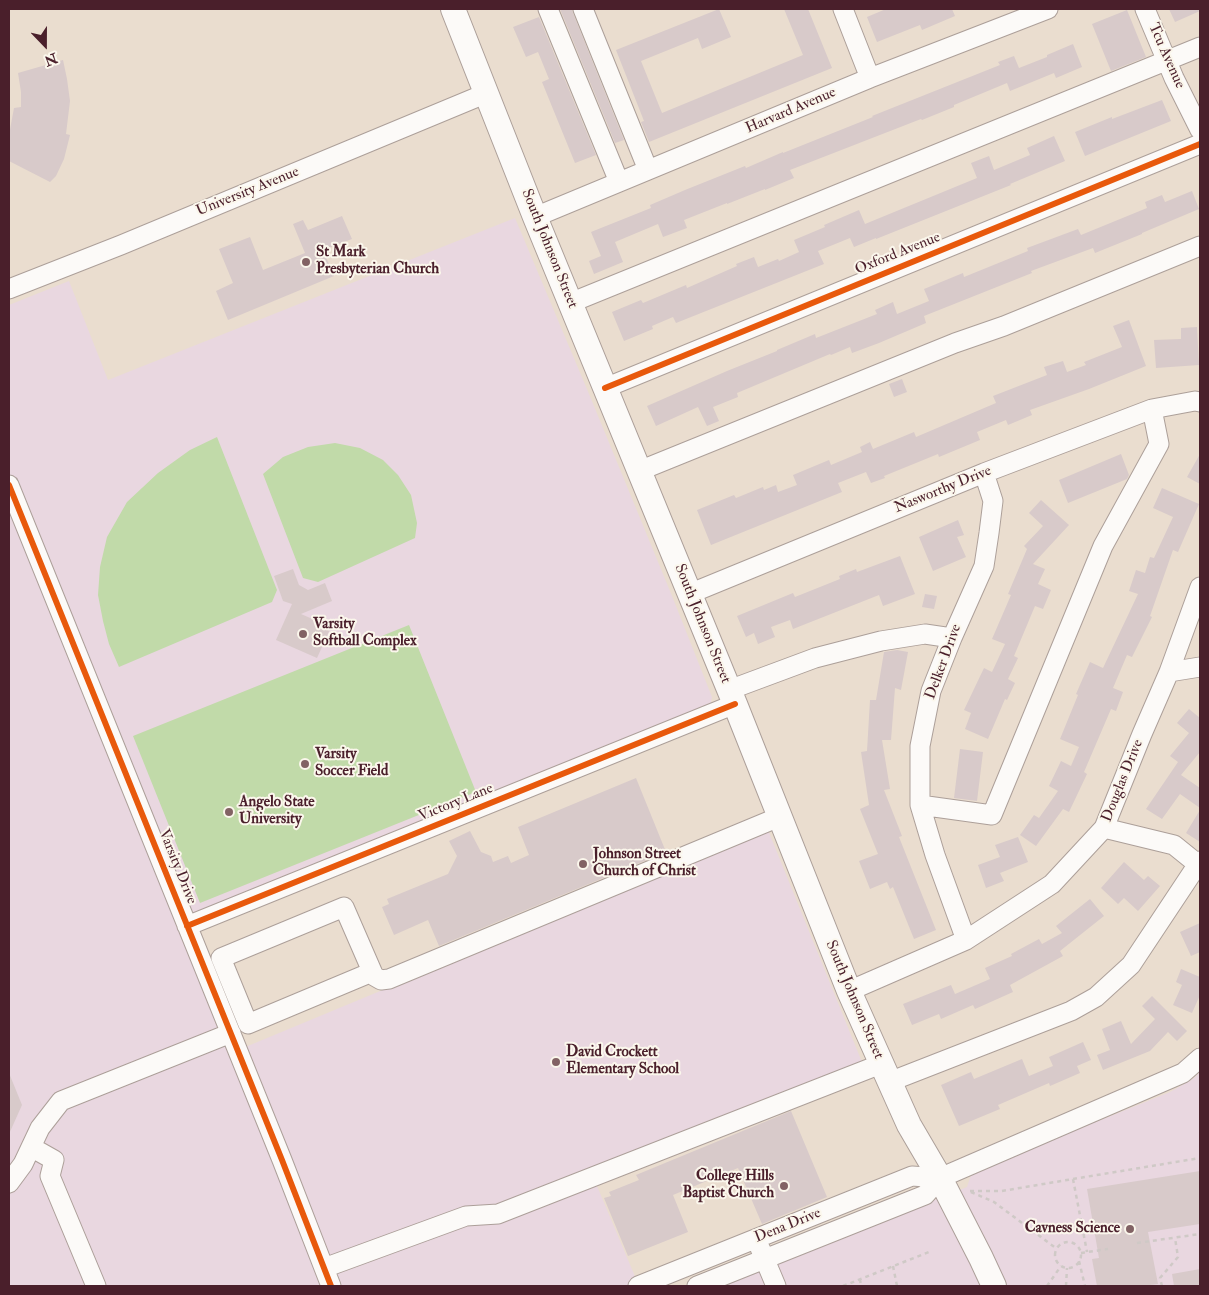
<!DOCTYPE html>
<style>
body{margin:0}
#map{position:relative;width:1209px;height:1295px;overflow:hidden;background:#eaddcf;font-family:"IM FELL Double Pica",serif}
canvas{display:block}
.frame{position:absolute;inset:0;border:10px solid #4a1f2b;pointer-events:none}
.north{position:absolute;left:20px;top:20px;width:50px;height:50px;-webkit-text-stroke:4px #fbf7ec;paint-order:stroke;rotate:158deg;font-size:14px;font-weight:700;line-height:20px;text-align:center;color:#4a1f2b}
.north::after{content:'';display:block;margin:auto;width:18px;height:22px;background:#4a1f2b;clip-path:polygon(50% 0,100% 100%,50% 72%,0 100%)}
</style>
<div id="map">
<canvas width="1209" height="1295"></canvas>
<div class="frame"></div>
<div class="north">N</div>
</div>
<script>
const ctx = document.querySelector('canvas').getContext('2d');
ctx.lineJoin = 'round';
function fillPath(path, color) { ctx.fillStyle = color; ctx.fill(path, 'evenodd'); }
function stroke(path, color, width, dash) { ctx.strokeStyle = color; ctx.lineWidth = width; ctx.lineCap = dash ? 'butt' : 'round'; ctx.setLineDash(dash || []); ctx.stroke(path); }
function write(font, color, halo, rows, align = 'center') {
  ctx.font = font + ' "IM FELL Double Pica",serif'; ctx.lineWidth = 4; ctx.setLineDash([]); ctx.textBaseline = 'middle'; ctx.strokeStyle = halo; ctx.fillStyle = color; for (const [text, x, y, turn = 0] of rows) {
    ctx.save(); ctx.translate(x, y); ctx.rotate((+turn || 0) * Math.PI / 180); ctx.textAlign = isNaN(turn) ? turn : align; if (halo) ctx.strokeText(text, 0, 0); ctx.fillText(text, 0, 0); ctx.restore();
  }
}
fillPath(new Path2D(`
 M515,218L589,394L672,596L712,697L711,702L707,707L190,917L243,1048L768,830L868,1077L597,1186L639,1286H9V305L69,281L108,380Z
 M1200,1072V1286H719L967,1187L971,1175L977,1170L1170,1092L1193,1079Z`), '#e9d7e0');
fillPath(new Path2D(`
 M217,437L277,590L272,602L119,667L109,644L103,621L98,595L100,567L107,537L127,502L158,473L190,450Z
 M335,443L360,448L383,460L398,475L411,495L417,523L415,538L318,582L303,578L263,474L283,457L308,447Z
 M409,625L476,792L200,903L133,736Z`), '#c1daa9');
fillPath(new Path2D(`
 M560,9H572L573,13L624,140L615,143Z
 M719,9L731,37L702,49L698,38L641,61L662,113L803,55L784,9H808L832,68L649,142L641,122L644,121L616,50Z
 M886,9H952L955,16L922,30L920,25L877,42L867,17Z
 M1169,9H1200V11L1175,22Z
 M1127,10L1146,57L1111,71L1092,24Z
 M539,17L596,155L575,163L542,82L549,79L538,52L526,57L513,27Z
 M1073,44L1082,67L1056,78L1054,73L1010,91L1007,83L954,105V107L922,120L921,119L790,170L794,178L765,190V189L727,204V203L684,220L687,228L663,237L658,224L615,242L623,262L594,274L589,261L601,256L591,232L651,208L650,205L685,190L745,166L746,168L783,152V153L873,117L872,116L1000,65L998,62L1014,56L1019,68L1047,57V55Z
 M63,60L67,79L70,101L66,134L70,135L64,159L56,176L50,182L9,161V135L14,108L21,107V92L18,73Z
 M1162,100L1171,121L1085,156L1075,132L1112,117V119Z
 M1054,136L1065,161L1010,184L1011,185L876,239V238L854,247L850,238L818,251L824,264L676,323L673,317L652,326L653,329L624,341L612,312L641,300L643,303L686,285L687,288L737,266L736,264L754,257L758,267L778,259L779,261L799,252L794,240L825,227L824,225L859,210L865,224L977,178L971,163L989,156L994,170L1030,155L1027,148Z
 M1192,191L1199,209L1142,233V234L1095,253L1093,248L1031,271L1032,273L924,316L926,323L879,343L852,353L850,347L831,355L830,354L737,393L738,397L713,407L719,421L707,426L698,407L656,426L647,406L727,371L777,351V350L815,334L816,338L877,314L875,310L893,302L897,314L929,301L924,289L963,273L964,277L1028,251L1027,248L1078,229L1081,235L1147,208L1145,202L1162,195L1165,202Z
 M342,216L352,239L323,250L334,276L228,320L216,291L233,283L219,249L250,237L263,270L305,253L293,224L303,220L308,230Z
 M1129,320L1146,366L1089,389L1030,410L1032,415L1008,425L1006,420L977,432L980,440L939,457L938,454L884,476L885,478L871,483L866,472L838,483L842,492L711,545L697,510L734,495L736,498L763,487L764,490L776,485L778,492L797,485L793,475L829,460L831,465L862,452L860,447L870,442L873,449L914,432L916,437L996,403L993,396L1047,375L1044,367L1063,361L1067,372L1086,365L1084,362L1122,347L1113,326Z
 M1197,327L1199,365L1156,368L1154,340L1181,339V328Z
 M902,379L907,392L894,397L889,384Z
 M1121,454L1129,475L1127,479L1068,503L1059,480Z
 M1200,454V484L1187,477Z
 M1162,488L1199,504L1178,552L1173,550L1150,616L1152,617L1132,657L1127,655L1113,688L1123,692L1116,711L1111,709L1084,772L1087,774L1069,812L1063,809L1036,846L1020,835L1034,815L1039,818L1058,791L1049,786L1061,761L1071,766L1079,747L1060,739L1078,695L1076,694L1090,662L1103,668L1138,594L1129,591L1136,570L1145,573L1150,557L1154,558L1173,517L1153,508Z
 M1041,500L1069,525L1033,564L1045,569L1038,584L1051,590L1043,609L1035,606L1014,656L1018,658L1008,679L1015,683L1007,700L1005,699L988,739L965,729L971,713L964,710L984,668L992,672L1005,644L992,639L1011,595L1008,594L1027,549L1024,546L1043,526L1029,513Z
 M958,520L964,535L957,537L966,557L933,571L919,537Z
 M900,556L915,594L883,606L879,595L793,629L790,620L771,627L775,637L758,644L754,633L746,637L737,616L793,593L795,597L840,579L839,576L856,569L857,572Z
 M293,569L299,585L308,590L325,583L332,601L301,614L331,627L317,658L276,640L292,604L283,601L274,576Z
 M925,594L937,596L934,609L922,607Z
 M897,650L908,652L901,690L895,688L891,740H882L890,789L884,790L902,836L899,837L936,930L914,939L893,887L890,889L887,882L870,889L859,861L878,854L860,809L869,805L861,752L867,751L870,700H876L884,652Z
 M1189,709L1200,718V752L1181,775L1200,788V808L1180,794L1162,819L1146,809L1178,762L1170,756L1189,733L1177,723Z
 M960,749L983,752L977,801L954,798Z
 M636,778L666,852L439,946L428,920L394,935L382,907L389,904L387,899L448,874L457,856L449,841L470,831L481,852L491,856L493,862L508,856L511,863L529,855L518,827Z
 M1200,810V842L1186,833Z
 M1018,837L1028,862L1000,873L1004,881L986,888L978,865L1000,857L995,845Z
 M1124,862L1144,880L1148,876L1160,886L1138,911L1124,898L1118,904L1101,888Z
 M1090,899L1104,916L1060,951L1063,956L1010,985L1013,992L975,1009L973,1005L941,1019L939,1014L912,1025L903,1004L951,985L955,994L990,979L985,968L1012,956L1011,954L1039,939L1042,944L1062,933L1056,926Z
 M1200,923V952L1191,956L1180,932Z
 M1181,969L1200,977V995L1192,1013L1173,1005L1182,985L1176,982Z
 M1152,996L1187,1031L1177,1041L1168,1032L1150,1051L1103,1070L1097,1055L1110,1050L1102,1029L1121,1021L1131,1044L1155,1019L1142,1006Z
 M1083,1042L1091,1060L1077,1066L1080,1073L1050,1086L1049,1083L998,1105L1000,1109L959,1126L941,1085L971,1072L974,1079L1022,1059L1029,1076L1053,1066L1049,1057Z
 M9,1073L22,1105L9,1134Z
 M791,1111L827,1197L762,1224L738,1168L673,1195L688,1232L628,1256L604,1198L611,1196L609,1192L639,1180L636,1175Z
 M1200,1171V1224L1148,1232L1158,1284L1142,1286H1097L1092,1259L1099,1258L1087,1189Z
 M1200,1269V1286H1174L1172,1274Z`), '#d8caca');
const minor = new Path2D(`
 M548,9L619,182
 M583,9L648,170
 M843,9L870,78
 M1145,9L1174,78L1200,130
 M535,217L870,78L1048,9
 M9,289L121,245L487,93
 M570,303L1200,47
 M605,388L1200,144
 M639,471L955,343L1004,326L1200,246
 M9,485L282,1160L331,1286
 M689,594L984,473L1152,409L1195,401L1200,402
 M1169,672L1200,667
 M729,690L815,658L881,641L925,634L952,638
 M920,805L992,815L1103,546L1159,444L1152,409
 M1104,828L1174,845L1200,866
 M187,926L735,704
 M966,940L935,855L920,805V746L931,691L952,638L984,566L989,533L993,501L984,473
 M372,972L248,1024L221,958L344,907L374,976L381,980L389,979L779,817
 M849,991L966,940L1052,884L1104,828L1142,734L1169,672L1200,587
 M889,1082L1071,1011L1096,997L1131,965L1200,861
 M31,1147L54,1160L50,1176L96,1286
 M9,1183L23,1164L40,1128L61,1101L231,1033
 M760,1248L776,1286
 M324,1268L466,1216L498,1214L881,1064
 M638,1286L912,1176L940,1178
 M697,1286L925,1195L940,1178L1183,1073L1200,1058`);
const major = new Path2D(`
 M453,9L535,217L735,704L849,991L909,1125L940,1178L981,1258L994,1286`);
stroke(minor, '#ac9f99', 21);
stroke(major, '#ac9f99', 26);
stroke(new Path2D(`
 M1073,1179L1200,1158
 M970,1191H1002L1073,1179L1087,1252
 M971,1192L994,1202L1057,1249
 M1055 1255a13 13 0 1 1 26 0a13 13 0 1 1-26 0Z
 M1137,1243L1200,1234
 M1081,1253L1108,1249
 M1079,1261L1085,1286
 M893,1266L897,1286
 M860,1279L861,1286
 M843,1286L929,1252
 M1047,1286L1061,1266
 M1066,1286L1067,1268
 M1162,1286L1160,1278L1178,1257L1175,1238`), '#cfc9c6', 2.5, [4, 4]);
stroke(minor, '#fcfaf8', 19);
stroke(major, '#fcfaf8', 24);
stroke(new Path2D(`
 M605,388L1200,144
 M9,485L282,1160L331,1286
 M187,926L735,704`), '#e8590c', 6);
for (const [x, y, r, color] of [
 [306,262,5,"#826264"],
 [303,634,5,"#826264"],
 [305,764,5,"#826264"],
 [229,812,5,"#826264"],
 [583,864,5,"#826264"],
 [556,1062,5,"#826264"],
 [784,1186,5,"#826264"],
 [1130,1229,5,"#826264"]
]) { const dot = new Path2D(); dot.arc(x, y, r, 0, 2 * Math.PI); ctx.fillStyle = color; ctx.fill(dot); stroke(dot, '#fbf7ec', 2); }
write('15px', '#4a1f2b', '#fbf7ec', [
 ["Tcu Avenue",1166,56,66],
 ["Harvard Avenue",791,111,-23],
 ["University Avenue",248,192,-22],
 ["South Johnson Street",549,249,68],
 ["Oxford Avenue",898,254,-22],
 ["Nasworthy Drive",943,490,-22],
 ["South Johnson Street",702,624,68],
 ["Delker Drive",944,662,-70],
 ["Douglas Drive",1123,781,-68],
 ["Victory Lane",456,803,-22],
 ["Varsity Drive",177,867,68],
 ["South Johnson Street",854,1000,67],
 ["Dena Drive",788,1226,-22]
]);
write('bold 15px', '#4a1f2b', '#fbf7ec', [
 ["St Mark",316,253],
 ["Presbyterian Church",316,270],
 ["Varsity",313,625],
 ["Softball Complex",313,642],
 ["Varsity",315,755],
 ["Soccer Field",315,772],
 ["Angelo State",239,803],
 ["University",239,820],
 ["Johnson Street",593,855],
 ["Church of Christ",593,872],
 ["David Crockett",566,1053],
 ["Elementary School",566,1070],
 ["College Hills",774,1177,"right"],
 ["Baptist Church",774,1194,"right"],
 ["Cavness Science",1120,1229,"right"]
], 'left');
</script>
